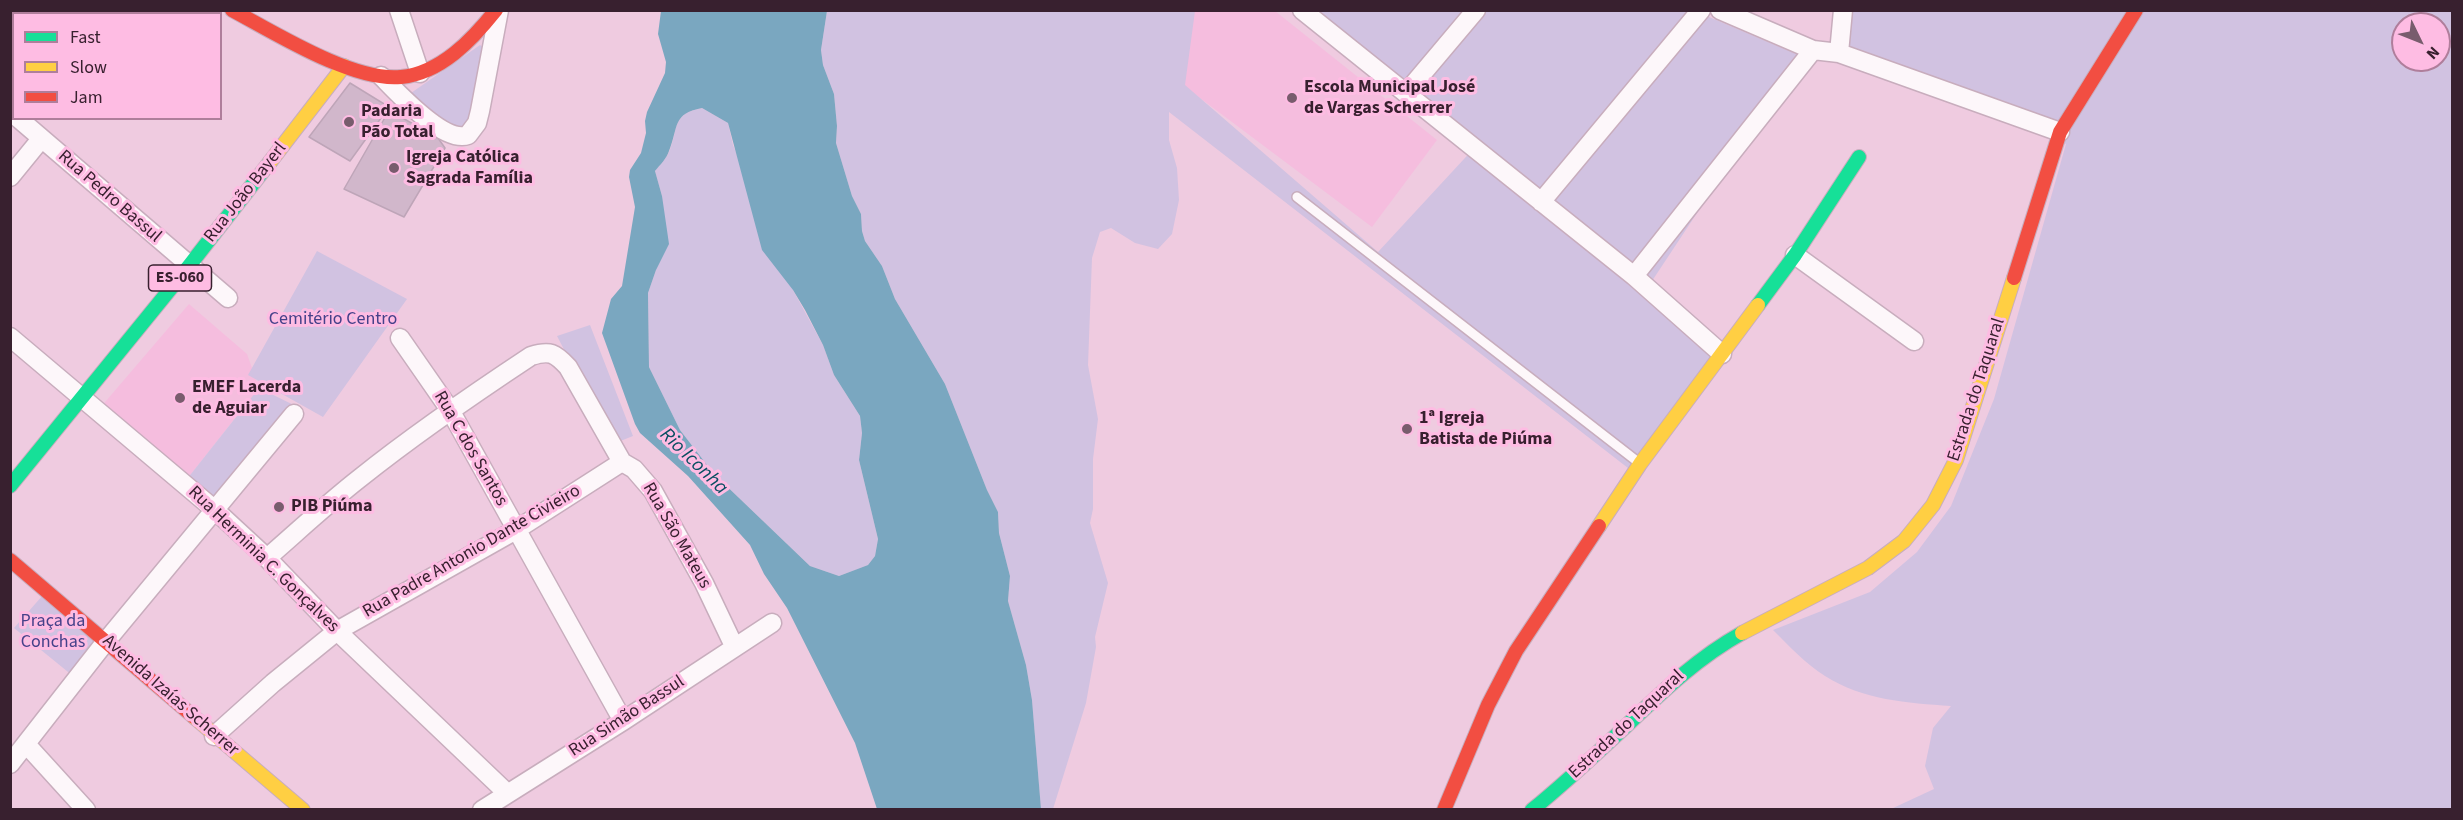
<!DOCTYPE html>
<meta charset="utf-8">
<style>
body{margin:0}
#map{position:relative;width:2463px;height:820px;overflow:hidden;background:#efcbe0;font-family:"Source Sans 3",sans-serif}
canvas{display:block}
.frame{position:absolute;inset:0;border:12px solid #38202f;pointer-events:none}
.legend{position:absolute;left:12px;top:12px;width:210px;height:108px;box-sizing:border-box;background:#febce3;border:2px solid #af7e9b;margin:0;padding:8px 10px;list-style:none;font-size:18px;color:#38202f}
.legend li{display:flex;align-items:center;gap:12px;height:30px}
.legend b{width:30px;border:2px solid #af7e9b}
.north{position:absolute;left:2391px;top:12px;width:60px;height:60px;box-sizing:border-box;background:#febce3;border:2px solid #af7e9b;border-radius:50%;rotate:133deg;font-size:16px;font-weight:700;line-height:24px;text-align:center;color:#38202f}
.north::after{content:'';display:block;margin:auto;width:21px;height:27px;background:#785c6d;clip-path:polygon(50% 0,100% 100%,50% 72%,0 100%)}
</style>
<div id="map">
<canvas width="2463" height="820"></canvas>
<div class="frame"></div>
<ul class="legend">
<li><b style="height:8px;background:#16e098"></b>Fast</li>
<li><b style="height:8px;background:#ffcf43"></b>Slow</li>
<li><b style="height:8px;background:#f24e42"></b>Jam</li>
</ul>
<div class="north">N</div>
</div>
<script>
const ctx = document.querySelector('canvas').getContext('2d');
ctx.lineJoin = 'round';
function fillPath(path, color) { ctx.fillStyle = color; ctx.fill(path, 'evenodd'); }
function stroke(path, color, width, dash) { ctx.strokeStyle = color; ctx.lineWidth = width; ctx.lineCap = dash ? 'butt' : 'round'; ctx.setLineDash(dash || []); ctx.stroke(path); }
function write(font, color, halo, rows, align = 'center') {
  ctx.font = font + ' "Source Sans 3",sans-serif'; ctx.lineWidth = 6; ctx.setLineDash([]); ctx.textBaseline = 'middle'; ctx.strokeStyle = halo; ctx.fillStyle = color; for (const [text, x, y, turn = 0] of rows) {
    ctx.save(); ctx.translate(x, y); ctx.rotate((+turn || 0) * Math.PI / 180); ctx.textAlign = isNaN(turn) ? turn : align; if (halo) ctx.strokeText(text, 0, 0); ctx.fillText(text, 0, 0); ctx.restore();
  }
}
fillPath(new Path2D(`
 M1159,11H1275L1437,140L1372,227L1144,56Z
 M189,304L247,354L259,388L187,479L100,408Z`), '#f5bdde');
fillPath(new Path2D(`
 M827,11H1195L1185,85L1378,252L1476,146L1314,11H1695L1801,56L1652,281L1718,367L1637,475L1169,112V140L1177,168L1179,200L1172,234L1158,249L1135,243L1111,228L1100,232L1092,258L1088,365L1098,419L1093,459V509L1090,523L1108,583L1095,637L1096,647L1086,703L1053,809L1041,810L1032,700L1026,665L1008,601L1010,576L999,533L998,512L987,490L945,384L895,299L882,266L865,241L862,231L861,214L852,196L836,143L837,126L834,94L823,65L821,50Z
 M1842,11H2452V809H1891L1934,789L1925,766L1933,728L1951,706C1907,703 1863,700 1825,676C1806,664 1789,646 1773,630L1870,592L1917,552L1951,506L1994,399L2066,144L1840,47ZM2403,24H2439V60H2403Z
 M480,45L484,48L469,126L450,132L411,93Z
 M702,108L728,123L733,145L793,290L823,345L834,375L860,416L862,433L859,460L878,539L875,556L868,565L839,576L810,566L714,474L680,430L649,367L648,293L656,270L662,196L655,171C660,165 666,159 669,152C679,128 671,114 702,108Z
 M317,251L407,299L323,417L248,375Z
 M590,325L633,436L613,444L557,336Z
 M259,388L302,409L221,506L187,479Z
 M43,595L99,643L73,676L14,628Z`), '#d1c2e1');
fillPath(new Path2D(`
 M661,11H827L821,50L823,65L834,94L837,126L836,143L852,196L861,214L862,231L865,241L882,266L895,299L945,384L987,490L998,512L999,533L1010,576L1008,601L1026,665L1032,700L1041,809H877L855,743L787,608L764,574L750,545L688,476L640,433L635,424L602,333L611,299L622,286L635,207L629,177L630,170L641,153L646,133L645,121L647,112L665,73L666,62L658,34ZM702,108L728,123L762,250L793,290L805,310L823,345L834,375L860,416L862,433L859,460L878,539L875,556L868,565L839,576L810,566L714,474L680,430L649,367L648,293L656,270L669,244L662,196L655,171C660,165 667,158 669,151C679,126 672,114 702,108Z`), '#7aa7c0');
const building = new Path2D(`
 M350,83L389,107L350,161L309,137Z
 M387,114L399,116L438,138L445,148L404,217L344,189Z`);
fillPath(building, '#d1b7cb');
stroke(building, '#bea5b8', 1.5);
const lane = new Path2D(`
 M1297,197L1638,462`);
const street = new Path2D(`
 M399,10L420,73
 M1302,10L1634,276L1722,354
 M1720,10L1813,50L1839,53L2060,132
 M1839,53L1843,10
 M381,76C398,93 444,144 468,135L477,123L480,111L499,10
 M1406,93L1476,10
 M18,118L228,298
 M10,177L41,139
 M1541,202L1701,10
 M1795,255L1914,341
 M1634,276L1813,50
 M10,337L215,510L267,558L337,631L507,793
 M400,338L450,410L623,721
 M267,558C298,531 328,503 360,478C415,434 472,395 531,356C550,350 555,353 568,367L622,462L634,469L653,491L704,583L734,646
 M214,736L273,683L337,631L516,530L622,462
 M26,744L86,810
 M10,764L107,640L294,414
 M482,810L623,721L772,623`);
const fast = new Path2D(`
 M1758,305L1795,255L1859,157
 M10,486L189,266L270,162
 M1532,810C1564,784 1594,756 1624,728C1661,693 1697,658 1742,633`);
const slow = new Path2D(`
 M270,162L344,66
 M1599,526L1640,464L1758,305
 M1742,633L1868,568L1904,541L1933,505L1956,460L2014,278
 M194,717L303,810`);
const jam = new Path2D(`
 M232,10C275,33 353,82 401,77C441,73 472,40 496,10
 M2014,278L2060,132L2136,10
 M10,560L194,717
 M1444,810L1488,705L1516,651L1599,526`);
stroke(lane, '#c8adbd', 12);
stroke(street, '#c8adbd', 21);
stroke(fast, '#c8adbd', 16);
stroke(slow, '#c8adbd', 16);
stroke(jam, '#c8adbd', 16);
stroke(lane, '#fdf7fa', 9);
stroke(street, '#fdf7fa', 18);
stroke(fast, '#16e098', 14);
stroke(slow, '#ffcf43', 14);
stroke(jam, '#f24e42', 14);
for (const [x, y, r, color] of [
 [1292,98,6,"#785c6d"],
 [349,122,6,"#785c6d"],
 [394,168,6,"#785c6d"],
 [180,398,6,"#785c6d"],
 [1407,429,6,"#785c6d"],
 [279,507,6,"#785c6d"]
]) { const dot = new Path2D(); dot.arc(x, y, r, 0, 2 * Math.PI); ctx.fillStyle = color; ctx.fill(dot); stroke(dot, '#febce3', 2); }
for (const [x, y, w] of [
 [180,278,63]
]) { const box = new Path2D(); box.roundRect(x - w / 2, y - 13, w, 26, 4.5); ctx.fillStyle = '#febce3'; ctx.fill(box); stroke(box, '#38202f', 1.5); }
write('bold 16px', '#38202f', null, [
 ["ES-060",180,278]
]);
write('bold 18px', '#38202f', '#febce3', [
 ["Escola Municipal José",1304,88],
 ["de Vargas Scherrer",1304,109],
 ["Padaria",361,112],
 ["Pão Total",361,133],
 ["Igreja Católica",406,158],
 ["Sagrada Família",406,179],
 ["EMEF Lacerda",192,388],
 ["de Aguiar",192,409],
 ["1ª Igreja",1419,419],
 ["Batista de Piúma",1419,440],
 ["PIB Piúma",291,507]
], 'left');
write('18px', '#38202f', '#febce3', [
 ["Rua João Bayerl",246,193,-52],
 ["Rua Pedro Bassul",109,197,41],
 ["Estrada do Taquaral",1977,390,-72],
 ["Rua C dos Santos",470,449,60],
 ["Rua São Mateus",676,536,60],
 ["Rua Padre Antonio Dante Civieiro",472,552,-30],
 ["Rua Herminia C. Gonçalves",263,560,44],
 ["Avenida Izaías Scherrer",170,696,41],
 ["Rua Simão Bassul",627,717,-33],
 ["Estrada do Taquaral",1627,725,-43]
]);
write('18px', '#454189', '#febce3', [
 ["Cemitério Centro",333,320],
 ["Praça da",53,622],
 ["Conchas",53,643]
]);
write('italic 20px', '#0a4f62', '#febce3', [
 ["Rio Iconha",693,462,44]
]);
</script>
